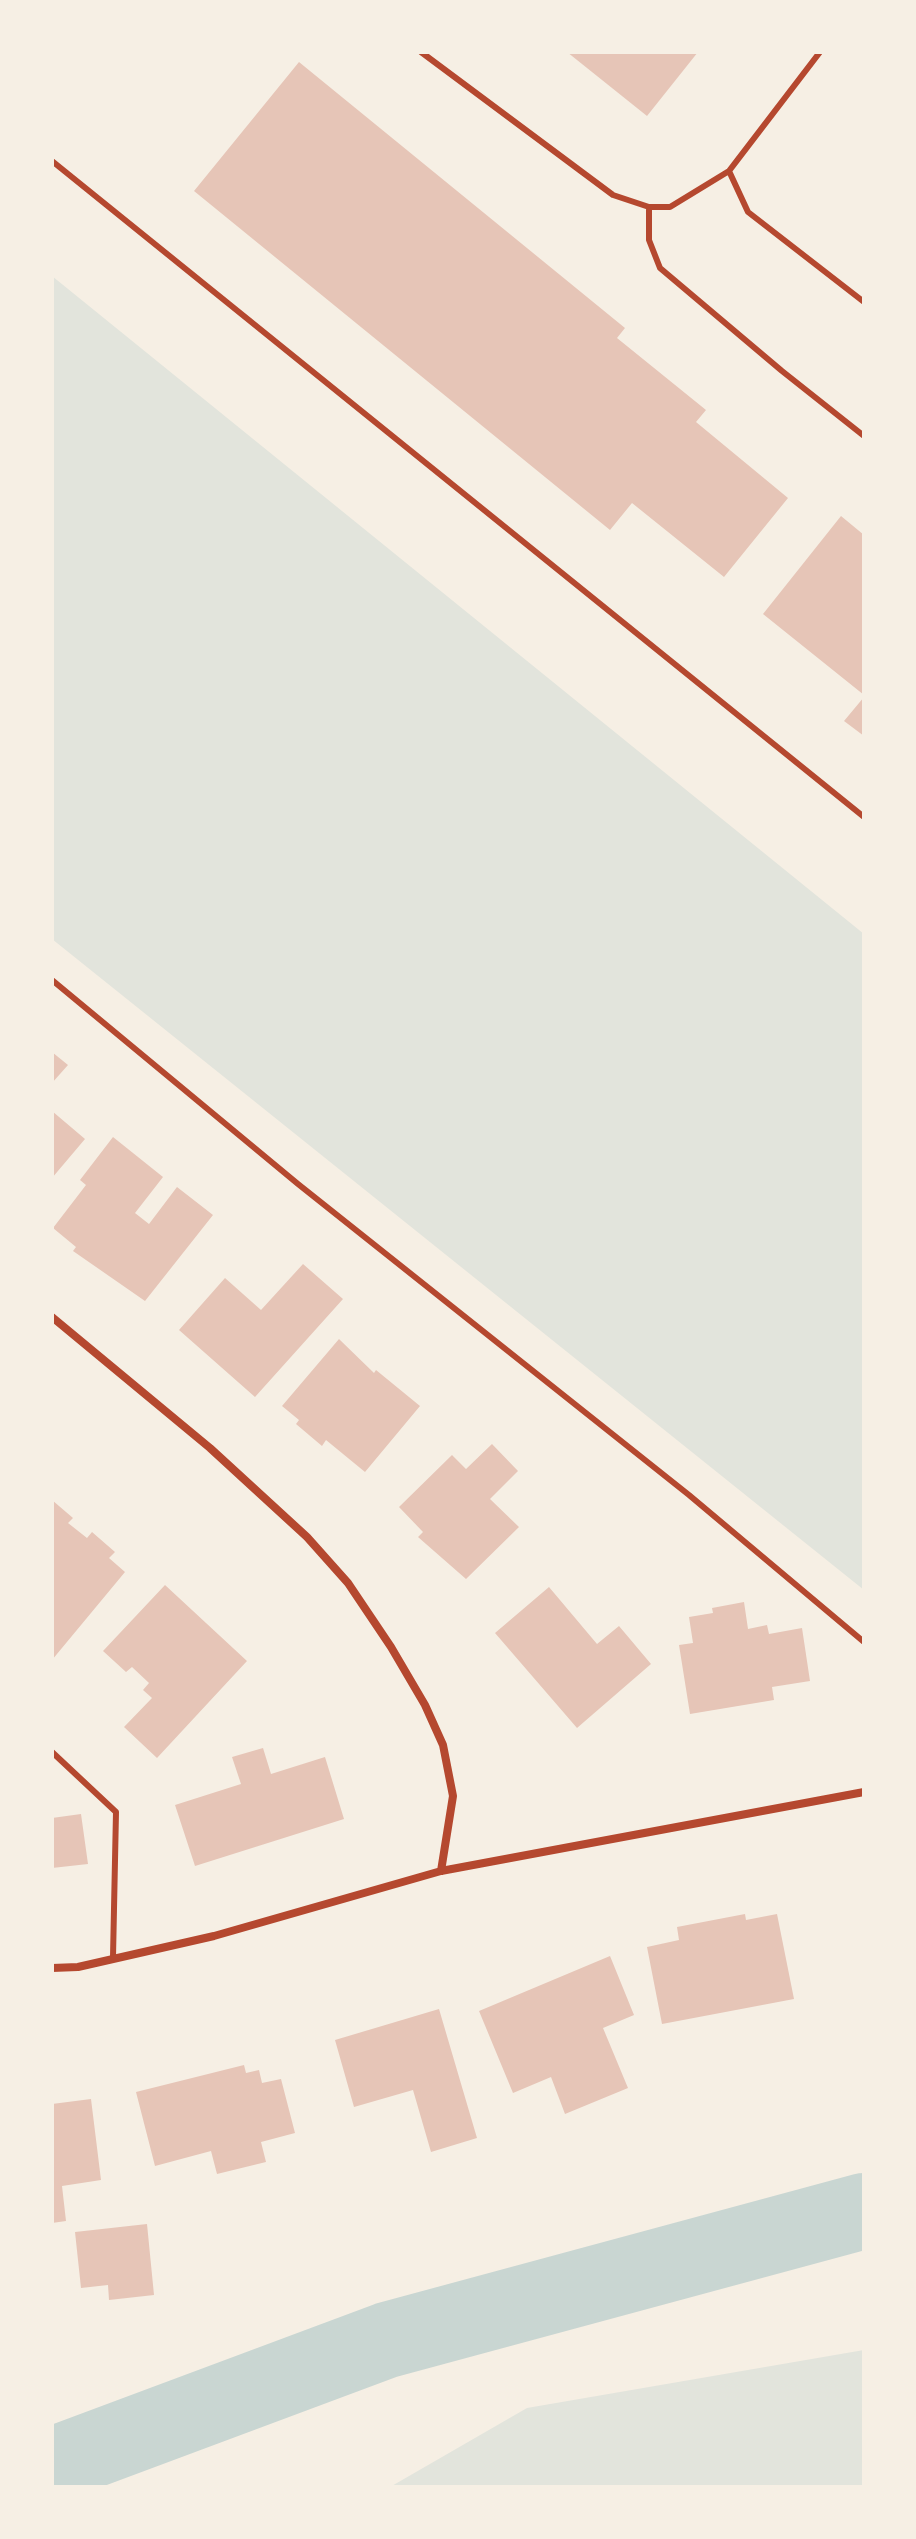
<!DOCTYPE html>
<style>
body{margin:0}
#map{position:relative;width:916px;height:2539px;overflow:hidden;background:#f6efe4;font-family:"Libre Baskerville",serif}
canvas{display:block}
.frame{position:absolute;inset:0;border:54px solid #f6efe4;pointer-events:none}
</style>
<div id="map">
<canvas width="916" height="2539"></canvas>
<div class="frame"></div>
</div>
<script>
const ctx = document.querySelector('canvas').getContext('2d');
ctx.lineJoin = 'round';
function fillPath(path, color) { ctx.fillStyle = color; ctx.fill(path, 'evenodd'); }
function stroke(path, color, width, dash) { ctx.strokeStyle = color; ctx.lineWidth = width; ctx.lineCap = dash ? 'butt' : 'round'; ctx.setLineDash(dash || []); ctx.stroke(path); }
fillPath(new Path2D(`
 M52,276L864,934V1590L52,939Z
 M864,2350V2487H390L527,2408Z`), '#e2e4dc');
stroke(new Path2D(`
 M52,2465L387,2340L864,2211`), '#c9d6d2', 76);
fillPath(new Path2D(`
 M567,52H698L647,116Z
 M299,62L625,328L617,338L706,410L696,422L788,498L724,577L632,503L610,530L194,191Z
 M841,516L864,535V695L763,614Z
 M864,697V736L844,721Z
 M52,1052L68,1065L52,1083Z
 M52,1111L85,1139L52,1178Z
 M113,1137L163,1177L135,1213L149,1224L177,1187L213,1215L145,1301L73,1251L76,1247L53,1228L86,1185L80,1180Z
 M303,1264L343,1299L255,1397L179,1330L225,1278L261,1310Z
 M339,1339L374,1373L376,1370L420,1406L365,1472L326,1440L322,1446L296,1424L299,1420L282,1406Z
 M492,1444L518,1471L490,1499L519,1527L466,1579L418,1537L423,1532L399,1507L452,1455L466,1469Z
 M52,1500L73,1518L68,1523L87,1538L92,1532L115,1552L109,1558L125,1572L52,1660Z
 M165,1585L247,1661L157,1758L124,1727L152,1698L143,1690L149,1683L132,1667L126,1672L103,1651Z
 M549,1587L597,1644L619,1626L651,1664L577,1728L495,1633Z
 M744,1602L748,1629L767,1625L769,1634L802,1628L810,1681L772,1687L774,1700L690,1714L679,1645L693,1643L689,1617L713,1613L712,1608Z
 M263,1748L271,1774L325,1757L344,1819L195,1866L175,1805L241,1784L232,1757Z
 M81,1814L88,1864L52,1868V1818Z
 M745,1914L746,1920L777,1914L794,1999L662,2024L647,1947L679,1940L677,1927Z
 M610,1956L634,2015L603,2028L628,2088L565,2114L551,2077L513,2093L479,2011Z
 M439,2009L477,2138L431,2152L413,2090L354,2107L335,2040Z
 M244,2065L246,2073L259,2070L262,2083L281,2079L295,2133L261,2142L266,2162L217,2174L211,2151L155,2166L136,2092Z
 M91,2099L101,2180L62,2186L66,2221L52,2223V2104Z
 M147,2224L154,2295L109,2300L108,2285L81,2288L75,2232Z`), '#e6c5b7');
stroke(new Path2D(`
 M421,52L613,195L649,207H670L729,171
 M820,52L729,171L748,212L864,302
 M52,161L864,817
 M649,207V240L660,268L782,371L864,436
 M52,980L298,1184L689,1495L864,1642
 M52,1752L116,1812L113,1957`), '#b5482f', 6);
stroke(new Path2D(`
 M52,1317L210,1448L307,1537L348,1583L391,1647L425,1705L443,1745L453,1796L441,1871
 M52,1968L78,1967L214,1936L441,1871L864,1792`), '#b5482f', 8);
</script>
